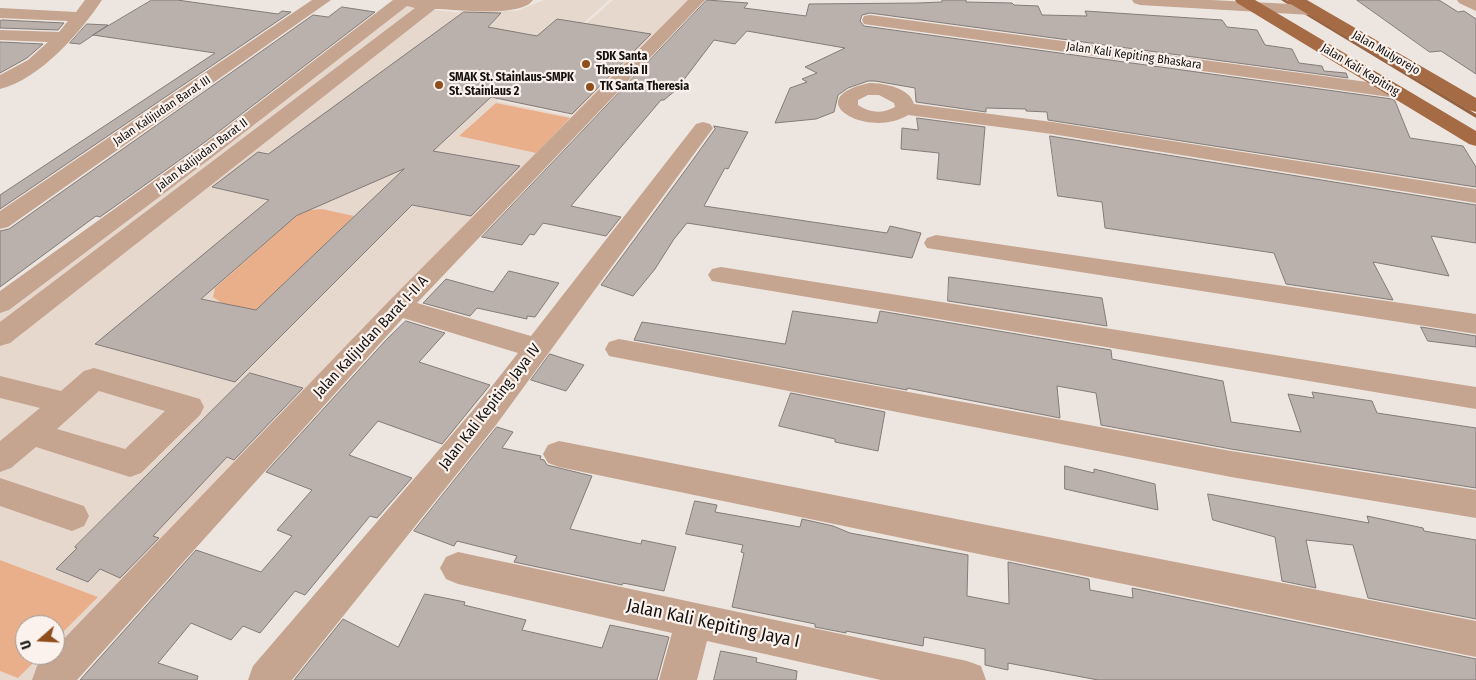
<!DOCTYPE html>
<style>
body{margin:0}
#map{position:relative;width:1476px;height:680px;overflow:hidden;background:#ede5df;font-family:"Fira Sans Condensed",sans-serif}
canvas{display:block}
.north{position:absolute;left:15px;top:615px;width:50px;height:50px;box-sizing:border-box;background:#fbf2ed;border:1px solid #9f9894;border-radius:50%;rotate:251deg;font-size:14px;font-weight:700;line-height:20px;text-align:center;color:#14110f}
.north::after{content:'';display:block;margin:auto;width:18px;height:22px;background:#904e1c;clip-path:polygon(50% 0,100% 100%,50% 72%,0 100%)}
</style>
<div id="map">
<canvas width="1476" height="680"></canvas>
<div class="north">U</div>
</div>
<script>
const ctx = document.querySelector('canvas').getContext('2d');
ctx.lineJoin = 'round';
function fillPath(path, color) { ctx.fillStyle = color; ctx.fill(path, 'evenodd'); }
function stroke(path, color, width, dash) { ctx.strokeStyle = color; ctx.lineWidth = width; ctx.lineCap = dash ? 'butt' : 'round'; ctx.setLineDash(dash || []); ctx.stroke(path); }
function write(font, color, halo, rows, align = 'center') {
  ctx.font = font + ' "Fira Sans Condensed",sans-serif'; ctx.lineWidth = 4.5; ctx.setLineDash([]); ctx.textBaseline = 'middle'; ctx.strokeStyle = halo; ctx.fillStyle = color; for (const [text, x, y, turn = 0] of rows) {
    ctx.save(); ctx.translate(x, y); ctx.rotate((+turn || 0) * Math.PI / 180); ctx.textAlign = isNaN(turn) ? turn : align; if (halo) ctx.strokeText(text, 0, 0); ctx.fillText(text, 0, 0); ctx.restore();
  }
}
fillPath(new Path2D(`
 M544,0H609L497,101L574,117L49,680H0V307L399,5L459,13L464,7L517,11ZM25,625H55V655H25Z
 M613,0H689L581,116L500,100Z`), '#e7d8ce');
fillPath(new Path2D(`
 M496,103L570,118L536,153L459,136Z
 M322,209L354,216L256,310L223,304L213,297L215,288L296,216L310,210Z
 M0,560L98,597L55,640V625H25V655H41L18,678L0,671Z`), '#e9af8b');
fillPath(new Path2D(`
 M1281,0H1286L1476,114V118Z`), '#966342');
const building = new Path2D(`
 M152,0H177L278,14L282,11L291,12L0,209V195L215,53L93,35Z
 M707,0L748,3L744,8L806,16L809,4L918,3L942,2V0H966V2L1012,3L1014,5L1038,6L1042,15L1087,16L1085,11L1222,20L1227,27L1257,30L1265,45L1292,49L1299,63L1322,66L1324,71L1346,73L1348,78L870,13L862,15L860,21L864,26L1392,99L1395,101L1410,138L1463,146L1476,167V187L1048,120L1047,112L1026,111V109L986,108V112L916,102L915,88L875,81H868L848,88L838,95L834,112L816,119L775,123L790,88L807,82L802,79L817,73L805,67L845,48L747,31L735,44L714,40L676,90L664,100H661L571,206L621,217L606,236L543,223L534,235L530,234L522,245L482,237Z
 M1357,0H1439L1458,12L1464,11L1476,19V74L1441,51L1430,52Z
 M342,7L375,12L205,142L100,217L96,216L0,287V231L9,229L313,15L328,17Z
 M464,12L501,13L488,27L537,36L557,19L651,34L572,114L491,97L433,151L520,166L471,216L412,205L235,382L95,344L269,200L212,187L258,152L268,154ZM404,169L256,310L201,299L296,216Z
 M2,20L64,23L58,30L0,28V21Z
 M87,24L108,25L80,44L70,43Z
 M0,42L43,44L27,58L0,73Z
 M917,118L985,127L980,185L937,179L939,153L901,149L902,128L918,130Z
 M714,126L748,132L728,169L725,168L704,206L887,233L890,226L921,233L912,258L687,223L674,239L655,269L633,296L601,285L687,168L715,129Z
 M1050,136L1476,205V243L1431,236L1449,276L1373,262L1393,300L1286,284L1274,253L1105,228L1102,202L1058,196Z
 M509,271L559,283L535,317L527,316V319L477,308L470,316L423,303L446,279L493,292Z
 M949,277L1102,298L1107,326L948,301Z
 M793,311L877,323L880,311L1111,350L1112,359L1223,381L1231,422L1301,432L1288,394L1314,398L1312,392L1372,401L1377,413L1476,428V488L1231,449L1101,425L1096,393L1057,386L1060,418L907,388V390L634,340L642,322L785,344Z
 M406,321L445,333L419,362L490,385L442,444L378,421L349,455L412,478L377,518L370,516L305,595L295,591L260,633L243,626L231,640L191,623L158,663L198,676L197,680H80L196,550L261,572L292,536L277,530L312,490L266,472L386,340Z
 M1421,327L1476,336V347L1428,341Z
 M550,354L584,365L566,391L531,380Z
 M250,373L303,388L234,460L227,457L153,536L159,538L120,578L100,569L88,582L56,569L77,548L75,547Z
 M791,393L885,412L878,451L835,442V439L779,426Z
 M497,427L513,432L502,448L541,456L540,459L544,460L547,465L592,476L570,529L641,544L642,540L676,547L664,591L623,583L622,585L514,562L517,556L457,541L454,546L414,531Z
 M1065,466L1094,473V469L1155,484L1158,510L1065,489Z
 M1208,494L1369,523L1367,516L1423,528L1424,531L1476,540V619L1368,598L1353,545L1306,540L1316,588L1282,581L1275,537L1213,520Z
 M695,501L717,505L715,512L800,527L802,519L833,526L850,533L968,555L967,596L1009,604L1008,562L1089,579L1090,590L1133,598L1132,588L1476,659V680H1098L1008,663V670L985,665V649L924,637L923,646L846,631V633L815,627V624L732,607L744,553L741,552L743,545L686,534Z
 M425,594L465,602L464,605L526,620L522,630L602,648L610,625L669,637L657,680H294L343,619L398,647Z
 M721,651L757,658L756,662L797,671L796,680H714Z`);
fillPath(building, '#bab1ac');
stroke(building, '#837b77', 1);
fillPath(new Path2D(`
 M85,0H102C80,33 40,79 0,89V75L28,60L48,42L0,40V30L59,32L68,21L0,18V8L76,12Z
 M312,0H331L8,227L0,229V211Z
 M393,0H533C521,18 456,9 435,9L10,343L0,346V322L415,8L407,6L219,152L9,310L0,313V291L205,144Z
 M688,0H705L417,303L531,336L696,124L703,122L710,124L713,128L496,425L292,680H248L253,666L474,409L518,353L403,318L77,680H32L37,666L48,655H55V648L389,301Z
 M1132,0H1211L1311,5L1317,6L1319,10L1317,14L1311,15L1140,5L1134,3Z
 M1457,0H1476V11L1459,3Z
 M870,15L1397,86L1404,88L1407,92L1404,96L1397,98L864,24L862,20L864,16Z
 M869,83C884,83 910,88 914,104L1052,122L1476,189V203L1052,134L908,115C868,140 797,99 869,83ZM868,95H879L894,103L895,107C882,114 870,113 858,105V100Z
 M936,235L1476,314V334L927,248L924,243L927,238Z
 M721,267L1476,387V409L712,281L708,275L712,269Z
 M619,339L1231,451L1476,490V518L1231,477L609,356L605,349L609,342Z
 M94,368L200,399L204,407L200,415L141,473L130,477L36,447L11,468L0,472V441L40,408L0,398V376L61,391L84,371ZM99,391L165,411L125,449L57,429Z
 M559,441L1476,621V657L559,467L548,463L543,454L548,445Z
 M0,478L84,506L89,516L84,526L72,531L0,506Z
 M458,552L967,661L981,666L986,680H881L707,641L697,680H659L672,633L458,584L446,579L440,568L446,557Z`), '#c5a490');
fillPath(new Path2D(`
 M1235,0H1255L1476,131V146L1469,144L1237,3Z
 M1287,0H1307L1476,98V112L1469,110L1289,3Z`), '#a56b45');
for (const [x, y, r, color] of [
 [586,64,5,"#904e1c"],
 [439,85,5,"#904e1c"],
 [590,87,5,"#904e1c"]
]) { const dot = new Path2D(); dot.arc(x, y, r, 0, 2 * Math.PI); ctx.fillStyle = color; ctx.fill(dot); stroke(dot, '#fbf2ed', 2); }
write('12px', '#14110f', '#fbf2ed', [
 ["Jalan Mulyorejo",1386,53,30],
 ["Jalan Kali Kepiting Bhaskara",1134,56,8],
 ["Jalan Kali Kepiting",1360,70,31],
 ["Jalan Kalijudan Barat III",162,111,-34],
 ["Jalan Kalijudan Barat II",202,155,-37]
]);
write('bold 12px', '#14110f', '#fbf2ed', [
 ["SDK Santa",596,57],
 ["Theresia II",596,71],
 ["SMAK St. Stainlaus-SMPK",449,78],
 ["St. Stainlaus 2",449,92],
 ["TK Santa Theresia",600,87]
], 'left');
write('15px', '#14110f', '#fbf2ed', [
 ["Jalan Kalijudan Barat I-II A",371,337,-47],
 ["Jalan Kali Kepiting Jaya IV",490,407,-52]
]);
write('18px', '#14110f', '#fbf2ed', [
 ["Jalan Kali Kepiting Jaya I",713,624,12]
]);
</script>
